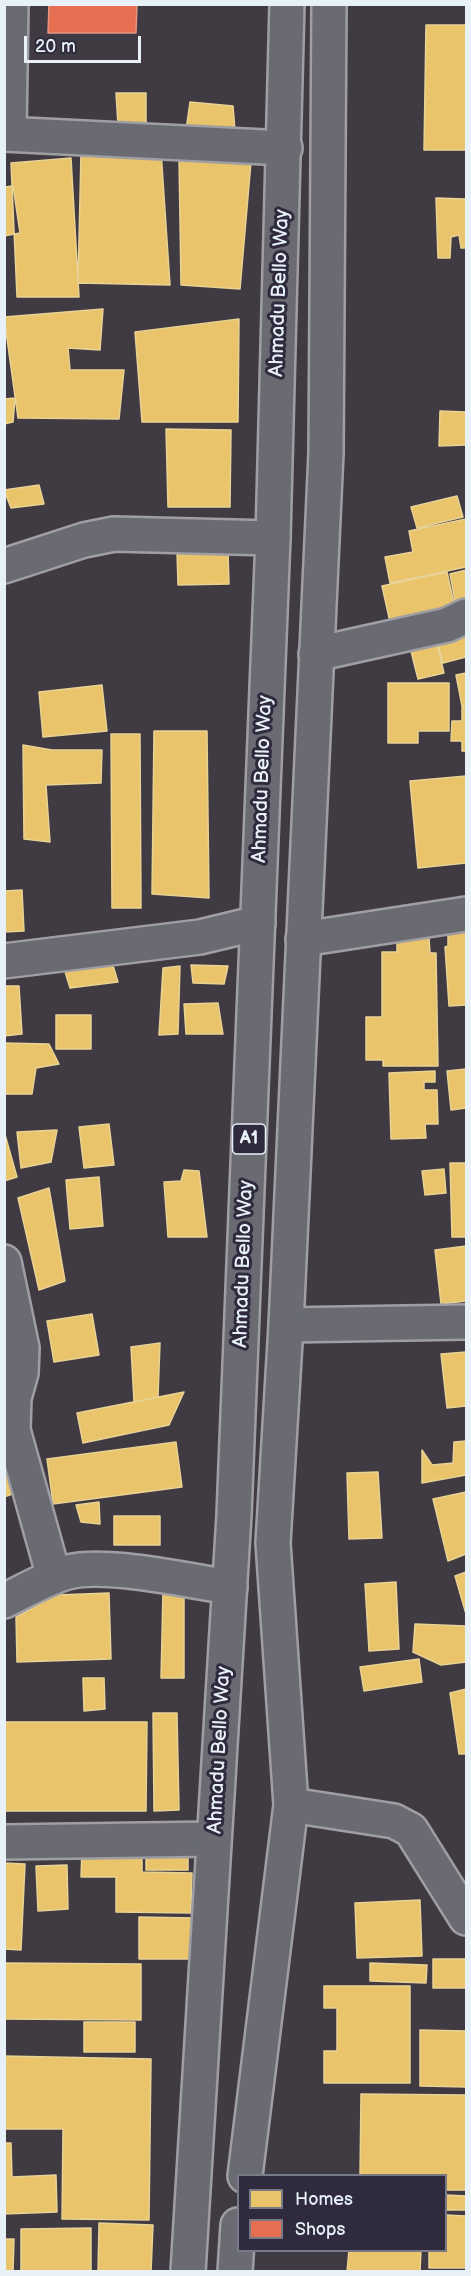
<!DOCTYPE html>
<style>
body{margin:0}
#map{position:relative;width:471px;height:2276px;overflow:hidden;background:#403a42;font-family:"Balsamiq Sans",sans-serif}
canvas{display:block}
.frame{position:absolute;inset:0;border:6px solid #e8f1f8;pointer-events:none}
.legend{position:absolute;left:237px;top:2174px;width:210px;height:78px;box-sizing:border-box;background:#2f2a3d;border:2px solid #797a88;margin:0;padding:8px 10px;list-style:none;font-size:18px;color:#e8f1f8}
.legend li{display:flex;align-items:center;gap:12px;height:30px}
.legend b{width:30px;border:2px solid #797a88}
.scale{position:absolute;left:24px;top:36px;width:117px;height:27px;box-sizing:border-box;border:3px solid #e8f1f8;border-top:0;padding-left:8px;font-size:18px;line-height:21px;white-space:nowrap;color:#e8f1f8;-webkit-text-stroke:4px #2f2a3d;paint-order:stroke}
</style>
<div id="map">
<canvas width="471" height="2276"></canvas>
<div class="frame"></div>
<ul class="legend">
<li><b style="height:16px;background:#e9c46a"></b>Homes</li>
<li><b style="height:16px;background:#e76f51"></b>Shops</li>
</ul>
<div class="scale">20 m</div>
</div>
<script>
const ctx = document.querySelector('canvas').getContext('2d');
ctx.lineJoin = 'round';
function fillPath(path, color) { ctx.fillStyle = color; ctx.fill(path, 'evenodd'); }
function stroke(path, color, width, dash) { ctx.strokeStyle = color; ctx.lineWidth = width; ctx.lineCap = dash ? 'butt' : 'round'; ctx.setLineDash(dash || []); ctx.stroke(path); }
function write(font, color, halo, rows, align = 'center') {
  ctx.font = font + ' "Balsamiq Sans",sans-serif'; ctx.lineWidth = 6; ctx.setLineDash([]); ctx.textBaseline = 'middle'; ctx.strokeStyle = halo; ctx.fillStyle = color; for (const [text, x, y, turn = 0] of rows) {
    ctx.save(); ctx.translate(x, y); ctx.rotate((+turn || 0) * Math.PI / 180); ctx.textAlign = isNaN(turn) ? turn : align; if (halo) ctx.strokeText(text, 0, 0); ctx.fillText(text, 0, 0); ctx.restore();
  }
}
const homes = new Path2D(`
 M426,25H466V150H424Z
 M116,93H146V127L118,125Z
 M190,102L233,106L235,131L186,130Z
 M161,151L170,285L78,283L81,153Z
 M71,158L79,297H17L11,163Z
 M179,158L251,162L240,289L181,285Z
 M13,186L20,233L4,236V187Z
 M436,198L466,199V248H461L459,235L451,237L450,258H438Z
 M103,309L100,350L68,348L70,370H124L119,419L18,418L4,317Z
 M239,319L238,422H142L135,332Z
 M15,398L13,422L4,424V399Z
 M440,411L466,412V445L439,446Z
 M166,429L231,430L230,507H168Z
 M39,485L44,504L11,508L4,490Z
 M457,496L463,517L417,528L411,507Z
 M466,519V567L390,583L385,557L413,552L409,531Z
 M177,552H228L229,584L178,585Z
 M466,570V611L458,616L450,574Z
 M447,572L457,617L392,631L382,586Z
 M466,624V657L443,663L434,631Z
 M434,632L444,673L418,679L408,639Z
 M466,673V705L462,706L456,675Z
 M388,683H449V731H418V743H388Z
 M102,685L107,731L43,737L39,692Z
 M462,707H466V751H462V741H451L452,721H462Z
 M154,731H207L209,898L152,894Z
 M111,734H140L141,908H112Z
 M23,745L52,750H102L101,783L46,785L50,842L24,839Z
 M466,776V863L418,868L410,781Z
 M22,890L24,931L4,932V891Z
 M466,931V1005L449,1006L445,947L448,946V933Z
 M429,938L430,953H436L438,1066H383V1060H366V1017H382V952H397V939Z
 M108,949L118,982L70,988L60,955Z
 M191,965L228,966L224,984L193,983Z
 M180,966L178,1034L159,1035L163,968Z
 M4,986H19L22,1034L4,1036Z
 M218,1003L223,1034H186L184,1004Z
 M56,1015H91V1049H56Z
 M4,1043L49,1044L59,1064L36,1068L32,1094H4Z
 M466,1069V1108L451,1110L447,1071Z
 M435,1071V1082H424V1090H437L438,1124H425L426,1138L391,1139L389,1073Z
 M109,1124L114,1165L84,1168L79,1127Z
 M57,1130L51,1162L21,1168L17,1132Z
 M4,1131L17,1177L4,1181Z
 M450,1163H466V1237H452Z
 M444,1169L446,1193L425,1195L422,1171Z
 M184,1170L199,1171L207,1237H168L164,1182L181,1181Z
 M99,1177L103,1226L70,1229L66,1180Z
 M49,1188L65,1281L39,1290L18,1198Z
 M466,1246V1301L441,1304L435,1250Z
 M92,1314L99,1355L54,1362L47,1321Z
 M160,1343L158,1397L134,1402L131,1347Z
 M466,1352V1406L447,1408L441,1354Z
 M184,1392L169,1425L83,1443L77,1413Z
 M466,1441V1475L422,1483V1450L432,1465L453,1463L454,1442Z
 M176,1442L182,1487L53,1504L47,1459Z
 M13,1467L21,1491L4,1497V1469Z
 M378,1472L382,1538L349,1539L347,1473Z
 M466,1492V1554L448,1561L433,1499Z
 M99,1502L100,1524L81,1522L76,1505Z
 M114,1516H160V1545H114Z
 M466,1572V1614L455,1576Z
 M396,1582L399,1649L369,1651L365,1584Z
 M163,1591H184V1678H161Z
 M109,1593L111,1659L17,1662L16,1617L56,1595Z
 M415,1624L466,1626V1662L441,1665L413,1652Z
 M419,1659L422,1682L364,1691L360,1667Z
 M83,1678H104L105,1709L84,1711Z
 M466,1689V1754H459L450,1693Z
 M153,1713H177L179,1810L154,1811Z
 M4,1722H147L146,1811H4Z
 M82,1850L142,1851V1872L192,1873L191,1913L116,1912V1877H81Z
 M146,1851H188V1870H146Z
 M4,1863L25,1864L21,1950L4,1949Z
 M67,1865L68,1909L38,1911L36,1866Z
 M420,1900L422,1956L357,1958L355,1903Z
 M139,1917L195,1918V1959H139Z
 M433,1959H466V1988H433Z
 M4,1963L141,1964V2020L4,2019Z
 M370,1963L427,1965L426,1983L370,1981Z
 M324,1986H410V2083H324V2051H337V2008H324Z
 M84,2022H135V2052H84Z
 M420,2030L466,2031V2087L420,2086Z
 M4,2056L151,2059L149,2220L62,2219L63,2129H4Z
 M361,2094L466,2095V2190H446V2176H360Z
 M4,2143H11L12,2177L56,2175L57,2212L4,2214Z
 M446,2195L466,2196V2210H446Z
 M446,2215L466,2216V2268H429V2250H446Z
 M99,2223L153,2225L151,2272H98Z
 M91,2228V2272H21V2229Z
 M4,2239H14L13,2272H4Z
 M349,2250H421L420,2272H347Z`);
fillPath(homes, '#e9c46a');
stroke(homes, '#e9d295', 1.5);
const shops = new Path2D(`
 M49,4H137L136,33H48Z`);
fillPath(shops, '#e76f51');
stroke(shops, '#e79683', 1.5);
const street = new Path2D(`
 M4,134L285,148
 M9,134L11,4
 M4,566L84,540L114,534L273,538
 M316,654L447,625L466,616
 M303,939L466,914
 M4,961L200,937L258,923
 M4,1262L22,1348L21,1373L14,1398L13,1430L54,1577
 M286,1325L466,1322
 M4,1601C25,1591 46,1578 68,1572C107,1562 187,1581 230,1587
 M291,1805L394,1821L411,1830L466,1918
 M4,1842L214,1839`);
const highway = new Path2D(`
 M245,2176L291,1805L273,1543L286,1325L326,453L329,4
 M188,2272L234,1515L273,538L287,4
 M235,2272L238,2225`);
stroke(street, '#9f9ea3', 38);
stroke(highway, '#9f9ea3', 38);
stroke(street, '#6a6b72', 33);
stroke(highway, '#6a6b72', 33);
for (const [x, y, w] of [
 [249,1139,33]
]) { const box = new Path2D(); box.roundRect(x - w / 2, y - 15, w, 30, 4.5); ctx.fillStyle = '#2f2a3d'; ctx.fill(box); stroke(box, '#e8f1f8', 1.5); }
write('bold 18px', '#e8f1f8', null, [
 ["A1",249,1139]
]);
write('20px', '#e8f1f8', '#2f2a3d', [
 ["Ahmadu Bello Way",280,293,-88],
 ["Ahmadu Bello Way",263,779,-88],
 ["Ahmadu Bello Way",244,1264,-88],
 ["Ahmadu Bello Way",220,1750,-87]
]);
</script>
